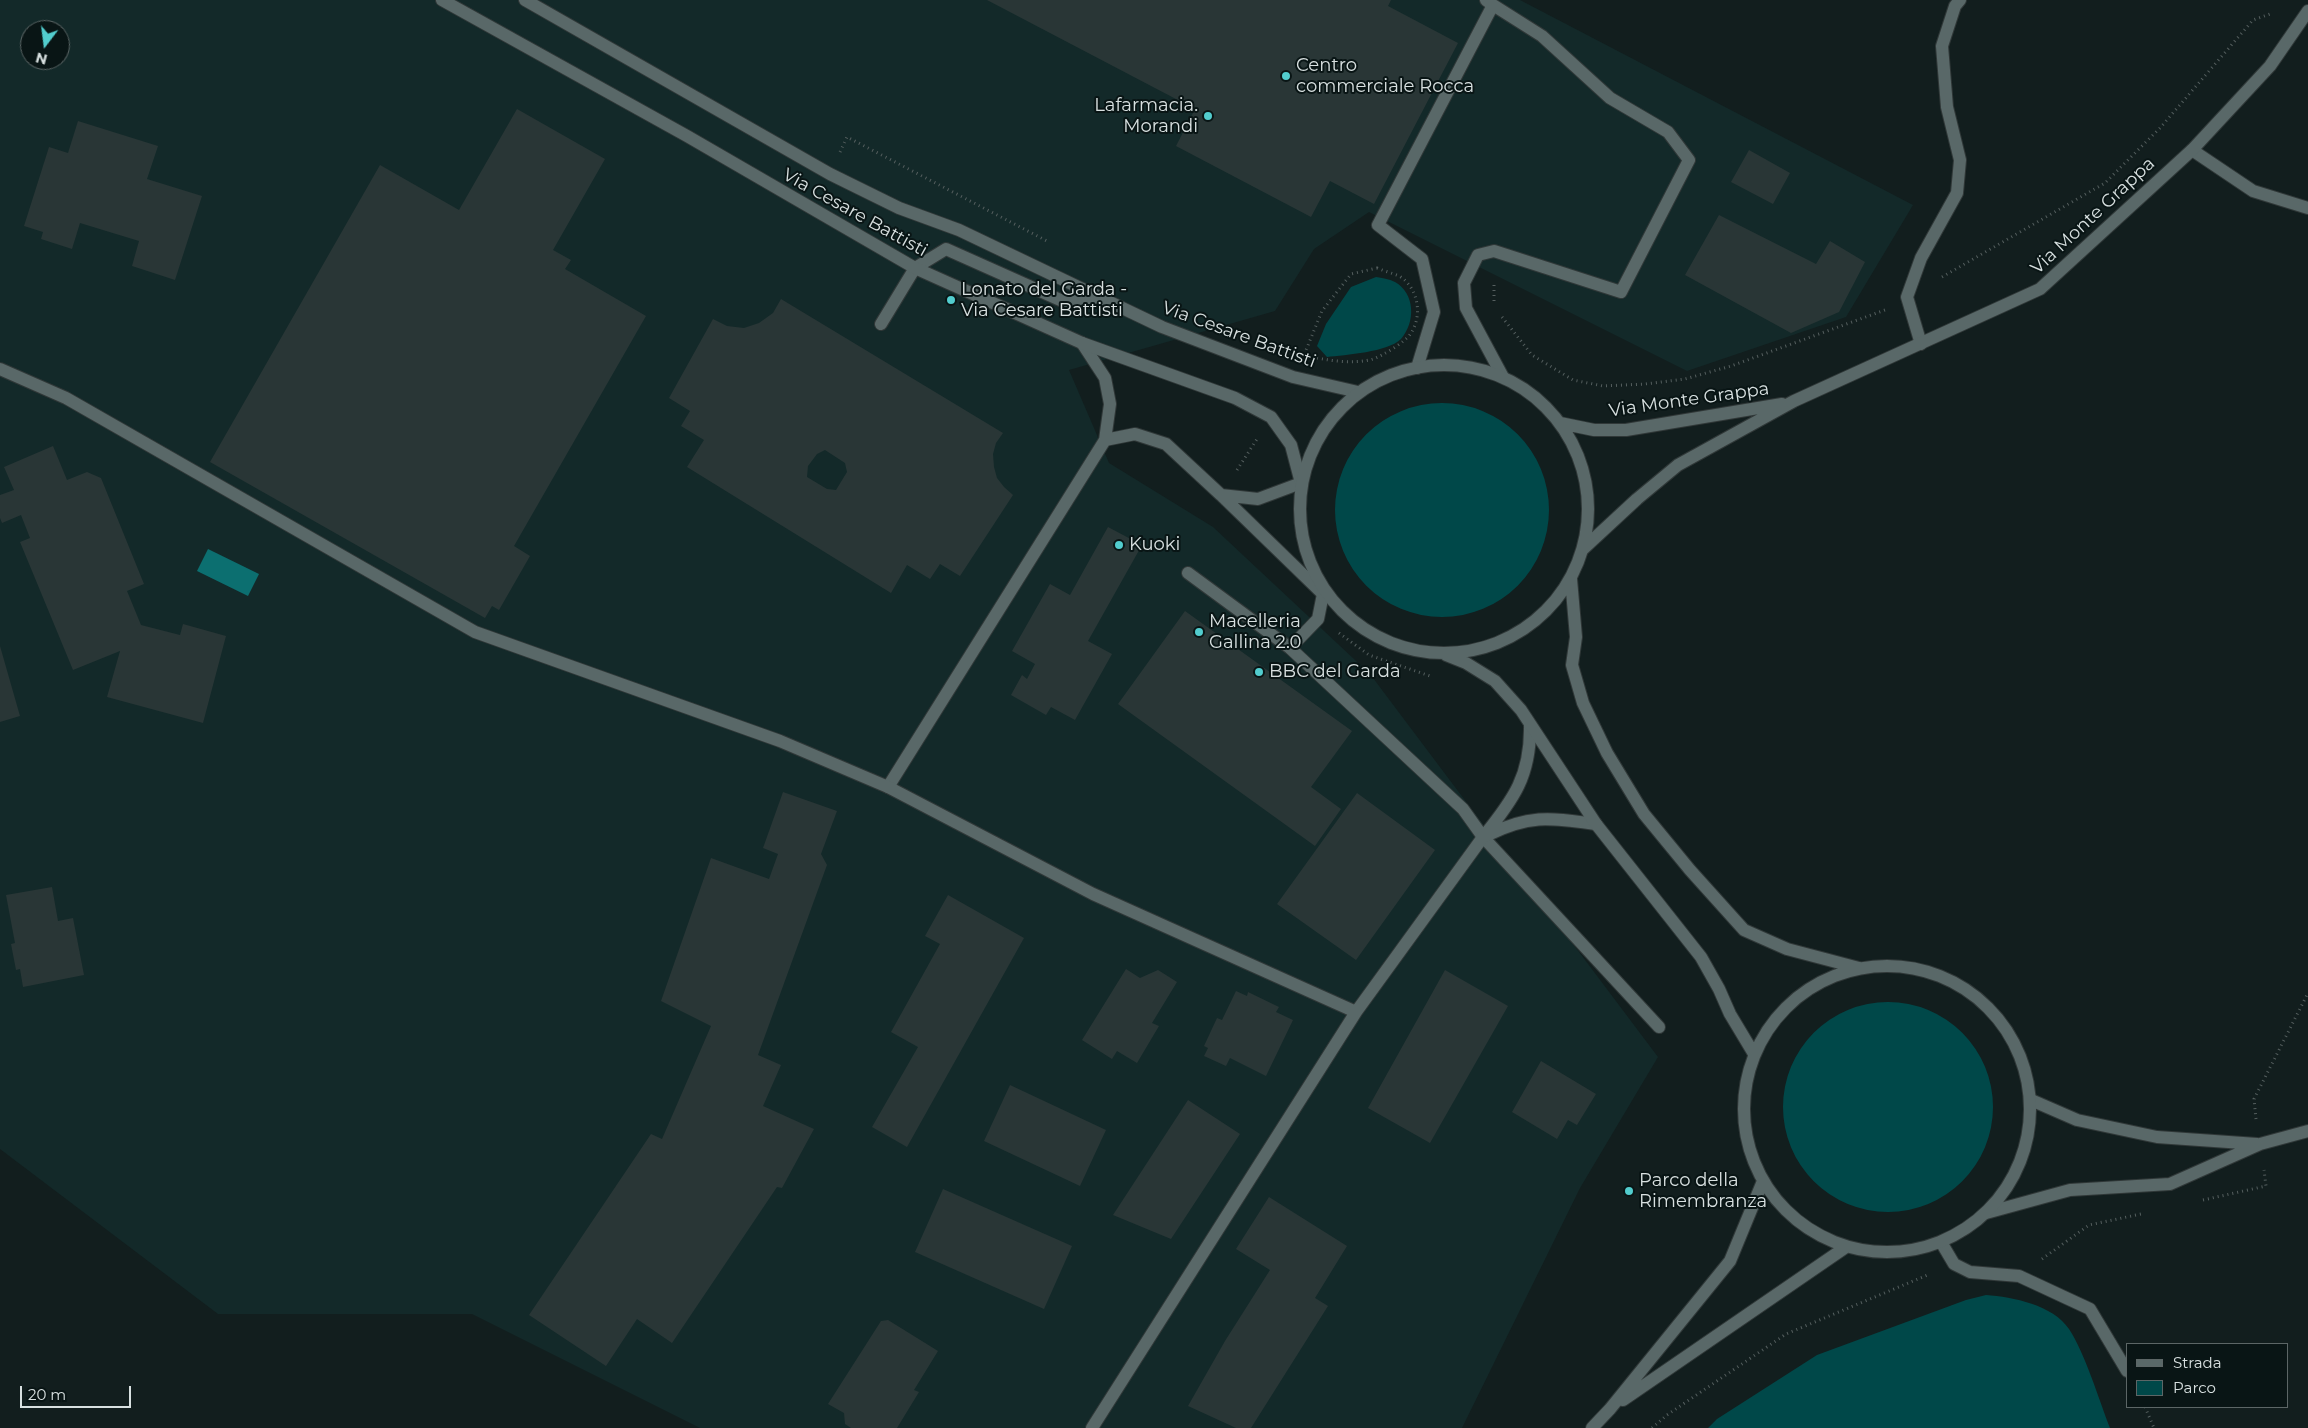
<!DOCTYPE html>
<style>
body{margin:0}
#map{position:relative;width:2308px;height:1428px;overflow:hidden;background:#121e1e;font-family:Montserrat,sans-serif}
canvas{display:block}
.legend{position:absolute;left:2126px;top:1343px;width:162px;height:65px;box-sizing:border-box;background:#091515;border:1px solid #5c6666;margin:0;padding:6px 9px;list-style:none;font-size:15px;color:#d8e0e0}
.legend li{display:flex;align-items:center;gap:10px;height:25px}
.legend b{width:25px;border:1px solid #5c6666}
.north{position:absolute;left:20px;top:20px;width:50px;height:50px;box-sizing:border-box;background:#091515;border:1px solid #5c6666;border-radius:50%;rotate:195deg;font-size:14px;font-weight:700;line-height:20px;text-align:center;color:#d8e0e0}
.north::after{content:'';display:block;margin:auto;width:18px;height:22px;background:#52cdce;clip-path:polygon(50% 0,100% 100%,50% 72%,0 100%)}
.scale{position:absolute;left:20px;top:1386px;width:111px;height:22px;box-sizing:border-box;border:2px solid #d8e0e0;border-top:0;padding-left:6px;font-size:15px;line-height:18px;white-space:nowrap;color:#d8e0e0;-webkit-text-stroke:4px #091515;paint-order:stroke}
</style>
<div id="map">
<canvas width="2308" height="1428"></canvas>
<ul class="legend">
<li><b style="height:6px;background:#596868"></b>Strada</li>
<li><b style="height:14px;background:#004849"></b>Parco</li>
</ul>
<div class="north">N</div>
<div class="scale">20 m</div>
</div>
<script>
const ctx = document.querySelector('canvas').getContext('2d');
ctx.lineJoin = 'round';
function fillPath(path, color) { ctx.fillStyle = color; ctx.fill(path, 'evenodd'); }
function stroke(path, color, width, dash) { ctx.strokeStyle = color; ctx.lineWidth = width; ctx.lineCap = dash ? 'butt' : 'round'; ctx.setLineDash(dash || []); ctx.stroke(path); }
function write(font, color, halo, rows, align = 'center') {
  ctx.font = font + ' Montserrat,sans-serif'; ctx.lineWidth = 4; ctx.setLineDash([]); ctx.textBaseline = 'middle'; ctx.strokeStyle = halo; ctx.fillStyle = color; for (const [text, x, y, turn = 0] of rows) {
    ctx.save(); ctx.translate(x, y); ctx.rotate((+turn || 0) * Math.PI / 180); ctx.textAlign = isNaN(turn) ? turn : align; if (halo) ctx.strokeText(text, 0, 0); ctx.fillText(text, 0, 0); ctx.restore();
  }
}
fillPath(new Path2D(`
 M0,0H1520L1913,205L1846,317L1687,371L1369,212L1314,249L1275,311L1069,370L1109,463L1213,527L1370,674L1658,1057L1580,1188L1462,1428H700L472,1314H218L0,1149ZM30,30H60V60H30Z`), '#132929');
fillPath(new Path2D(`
 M1376,277C1382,278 1389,279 1395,282C1415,293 1416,322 1401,339C1388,352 1345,355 1327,357L1317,346L1326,324L1351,287Z
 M1335 510a107 107 0 1 1 214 0a107 107 0 1 1-214 0Z
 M1783 1107a105 105 0 1 1 210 0a105 105 0 1 1-210 0Z
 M1986,1295C2013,1297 2053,1305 2069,1329C2085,1353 2099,1400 2110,1428H1708L1717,1419L1817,1355L1966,1300Z`), '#004849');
fillPath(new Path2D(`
 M208,549L259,574L248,596L197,571Z`), '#0c6f70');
fillPath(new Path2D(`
 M987,0H1391L1388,6L1458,43L1374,204L1330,181L1311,217L1176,146L1195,109Z
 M517,109L605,159L553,250L571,260L565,269L646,316L514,546L530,556L499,610L492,606L485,618L210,462L380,165L459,210Z
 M78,121L158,146L147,179L202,196L175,280L132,266L139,241L80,223L72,249L41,239L43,232L24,226L49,147L68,153Z
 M1749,150L1790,173L1773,204L1731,182Z
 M1719,215L1816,264L1830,241L1865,262L1839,312L1791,333L1685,275Z
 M781,299L1003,433L996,443L993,454L994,467L997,478L1004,487L1013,495L960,576L940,564L930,579L907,565L891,593L687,467L704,440L681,426L690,411L669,398L713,319L727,326L744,328L759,323L773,313ZM825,450L845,463L847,472L836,490L827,489L807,477L808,466L817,454Z
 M53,446L67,480L87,472L101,478L144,584L127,591L141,625L180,635L183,624L226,636L203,723L107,697L120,651L73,670L20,542L30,538L21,515L2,523L0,518V495L14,490L4,467Z
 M1108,527L1142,545L1088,641L1112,654L1075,720L1051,707L1046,715L1011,695L1022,675L1027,679L1035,664L1012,651L1050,584L1070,595Z
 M1185,611L1352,731L1311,787L1341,809L1315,846L1118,704Z
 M0,646L20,716L0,722Z
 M783,792L837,811L821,854L827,865L758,1055L781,1065L763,1106L814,1129L782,1188L777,1187L672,1343L637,1319L606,1366L529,1315L651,1134L662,1139L711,1026L661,1001L711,858L769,879L778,854L763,848Z
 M1357,793L1435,850L1356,960L1277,904Z
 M52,887L58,921L73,918L84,975L23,987L20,969L16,970L11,944L15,943L6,895Z
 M948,895L1024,938L907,1147L872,1127L918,1047L891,1032L940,944L925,936Z
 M1126,969L1140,978L1158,970L1177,982L1152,1023L1159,1026L1137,1063L1117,1051L1112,1059L1082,1040Z
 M1445,970L1508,1006L1430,1143L1368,1108Z
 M1236,991L1247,996L1248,992L1279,1007L1276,1012L1293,1020L1266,1076L1230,1058L1226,1066L1204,1056L1208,1048L1204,1046L1217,1018L1222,1020Z
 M1541,1061L1596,1094L1577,1125L1568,1120L1557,1139L1512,1112Z
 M1010,1085L1106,1130L1080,1186L984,1141Z
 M1188,1100L1240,1134L1171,1239L1113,1215Z
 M943,1189L1072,1246L1044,1309L915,1252Z
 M1269,1197L1347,1246L1315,1298L1328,1306L1251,1428H1236L1188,1406L1225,1341L1270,1270L1236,1249Z
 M888,1320L938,1351L914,1390L919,1392L897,1428H851L845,1424L844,1413L828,1404L881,1321Z`), '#293636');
const service = new Path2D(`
 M1493,5L1542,36L1610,98L1668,132L1689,160L1621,292L1494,251L1478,255L1464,283L1466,308L1503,377
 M881,324L915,268L946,249L1067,303L1097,297
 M1082,343L1105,378L1110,404L1105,440
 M1417,368L1434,312L1422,259L1378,225L1493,5L1486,0
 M1221,495L1258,499L1301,483
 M1188,573L1290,648L1463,809L1483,837L1659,1027
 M888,787L1105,440L1135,434L1166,444L1221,495L1323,594L1318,619L1290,648`);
const minor = new Path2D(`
 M2192,150L2253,191L2308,208
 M1921,344L1907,297L1921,258L1957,193L1960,160L1947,107L1942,46L1955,6L1960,0
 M0,369L66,398L475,632L780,741L888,787L1093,894L1356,1012
 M1488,835C1530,814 1551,818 1596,824
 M1941,1242L1954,1264L1970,1272L2019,1276L2090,1309L2127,1371
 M1092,1428L1356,1012L1483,837C1514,799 1531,775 1530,725`);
const tertiary = new Path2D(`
 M442,0L687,136L915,268L1082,343L1235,398L1271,417L1291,445L1301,483
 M525,0L830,174L899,208L959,230L1162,327L1293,377L1358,392
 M2031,1100L2077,1120L2157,1137L2257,1144
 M1986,1213L2070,1190L2170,1184L2260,1144L2308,1131`);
const secondary = new Path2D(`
 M1300 509a144 144 0 1 1 288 0a144 144 0 1 1-288 0Z
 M1560,423L1594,430H1626L1782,404
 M1583,549L1637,499L1678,465L1794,401L2040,289L2192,150L2270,66L2308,11
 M1571,579L1576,637L1572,665L1583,703L1607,753L1644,814L1690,870L1744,930L1787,949L1859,968
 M1446,655L1466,663L1495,681L1521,710L1596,824L1701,957L1719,989L1730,1014L1754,1054
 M1744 1109a143 143 0 1 1 286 0a143 143 0 1 1-286 0Z
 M1623,1400L1846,1247
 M1592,1428L1610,1409L1730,1261L1763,1181`);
stroke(service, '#303838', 14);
stroke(minor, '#303838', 14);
stroke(tertiary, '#303838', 14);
stroke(secondary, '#303838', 14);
stroke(new Path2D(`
 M840,152L847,137L1047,241
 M1377,268C1384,271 1392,273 1399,276C1418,287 1423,315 1411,333C1406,342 1382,356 1373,359C1354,365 1323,360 1304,355L1322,311L1351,274Z
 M1942,277L2105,183L2160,128L2253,20L2270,14
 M1494,301V284
 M1502,317L1532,355L1573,380L1603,386L1645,384L1685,379L1731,366L1885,310
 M1237,470L1257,439
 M1339,633L1369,655L1430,676
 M2256,1119L2254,1099L2308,993
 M2203,1200L2266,1186L2264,1170
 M2042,1259L2089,1225L2141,1214
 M2145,1407L2154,1428
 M1652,1428L1667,1415L1786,1334L1930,1274`), '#555f5f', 3, [1, 4]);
stroke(service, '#596868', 12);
stroke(minor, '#596868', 12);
stroke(tertiary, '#596868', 12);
stroke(secondary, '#596868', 12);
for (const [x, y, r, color] of [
 [1286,76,5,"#52cdce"],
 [1208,116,5,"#52cdce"],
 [951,300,5,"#52cdce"],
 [1119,545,5,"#52cdce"],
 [1199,632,5,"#52cdce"],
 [1259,672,5,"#52cdce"],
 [1629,1191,5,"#52cdce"]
]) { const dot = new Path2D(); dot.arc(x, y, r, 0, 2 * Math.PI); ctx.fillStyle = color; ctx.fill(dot); stroke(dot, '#091515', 2); }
write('18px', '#d8e0e0', '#091515', [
 ["Centro",1296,66],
 ["commerciale Rocca",1296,87],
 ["Lafarmacia.",1198,106,"right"],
 ["Morandi",1198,127,"right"],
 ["Lonato del Garda -",961,290],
 ["Via Cesare Battisti",961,311],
 ["Kuoki",1129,545],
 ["Macelleria",1209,622],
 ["Gallina 2.0",1209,643],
 ["BBC del Garda",1269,672],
 ["Parco della",1639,1181],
 ["Rimembranza",1639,1202]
], 'left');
write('18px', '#d8e0e0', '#091515', [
 ["Via Cesare Battisti",855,213,29],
 ["Via Monte Grappa",2093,216,-43],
 ["Via Cesare Battisti",1239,335,20],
 ["Via Monte Grappa",1689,400,-8]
]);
</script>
